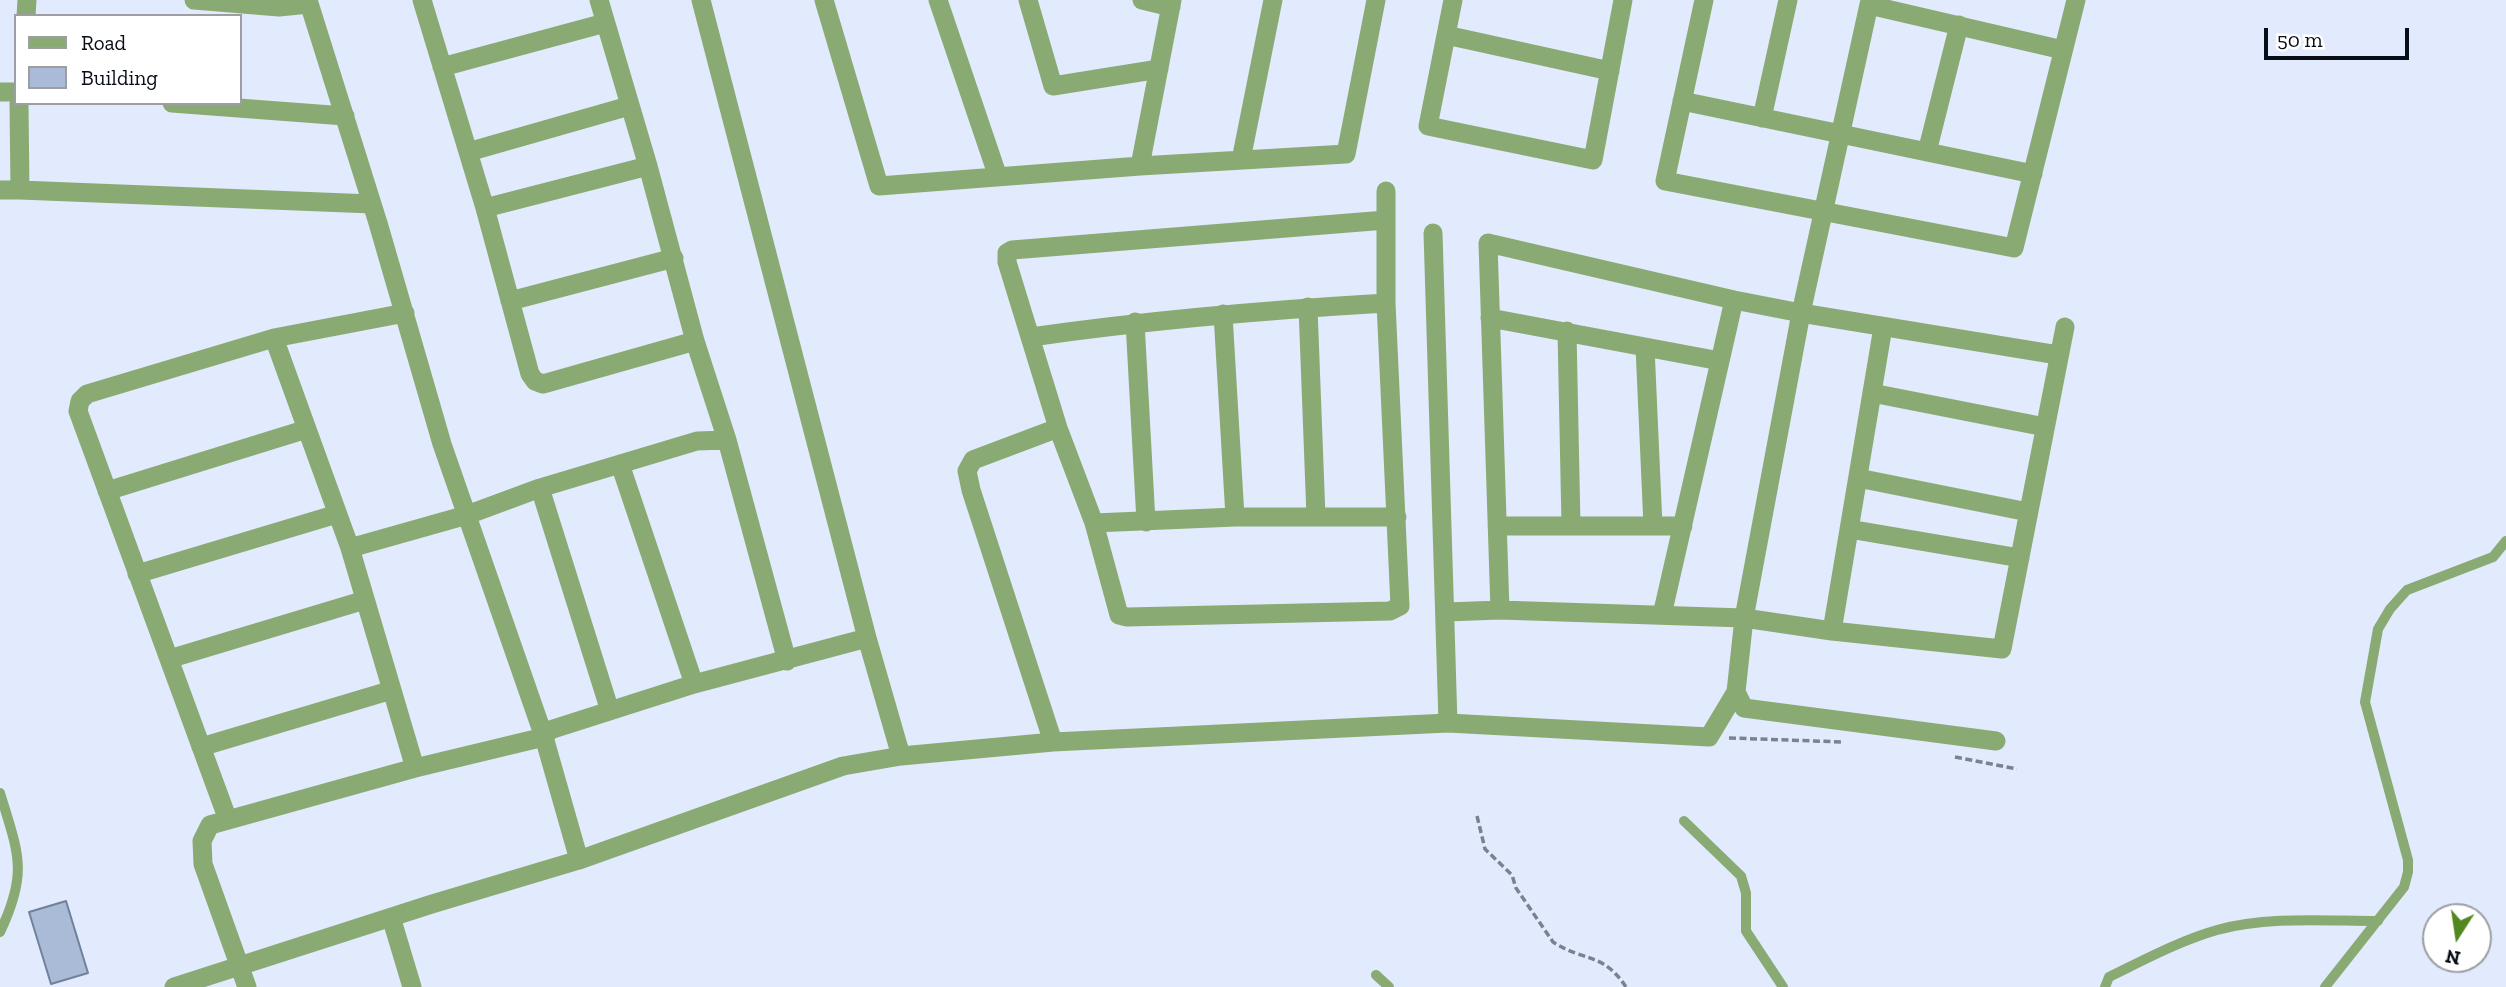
<!DOCTYPE html>
<style>
body{margin:0}
#map{position:relative;width:2506px;height:987px;overflow:hidden;background:#e1ebfd;font-family:"Zilla Slab",serif}
canvas{display:block}
.legend{position:absolute;left:14px;top:14px;width:228px;height:91px;box-sizing:border-box;background:#fff;border:2px solid #9c9ea2;margin:0;padding:9px 12px;list-style:none;font-size:21px;color:#080d17}
.legend li{display:flex;align-items:center;gap:14px;height:35px}
.legend b{width:35px;border:2px solid #9c9ea2}
.north{position:absolute;left:2422px;top:903px;width:70px;height:70px;box-sizing:border-box;background:#fff;border:2px solid #9c9ea2;border-radius:50%;rotate:192deg;font-size:19px;font-weight:700;line-height:28px;text-align:center;color:#080d17}
.north::after{content:'';display:block;margin:auto;width:24px;height:32px;background:#53871f;clip-path:polygon(50% 0,100% 100%,50% 72%,0 100%)}
.scale{position:absolute;left:2264px;top:28px;width:145px;height:32px;box-sizing:border-box;border:4px solid #080d17;border-top:0;padding-left:9px;font-size:21px;line-height:24px;white-space:nowrap;color:#080d17;-webkit-text-stroke:5px #fff;paint-order:stroke}
</style>
<div id="map">
<canvas width="2506" height="987"></canvas>
<ul class="legend">
<li><b style="height:9px;background:#8aaa74"></b>Road</li>
<li><b style="height:19px;background:#aabbd7"></b>Building</li>
</ul>
<div class="north">N</div>
<div class="scale">50 m</div>
</div>
<script>
const ctx = document.querySelector('canvas').getContext('2d');
ctx.lineJoin = 'round';
function fillPath(path, color) { ctx.fillStyle = color; ctx.fill(path, 'evenodd'); }
function stroke(path, color, width, dash) { ctx.strokeStyle = color; ctx.lineWidth = width; ctx.lineCap = dash ? 'butt' : 'round'; ctx.setLineDash(dash || []); ctx.stroke(path); }
const building = new Path2D(`
 M66,901L88,973L51,984L29,912Z`);
fillPath(building, '#aabbd7');
stroke(building, '#71819b', 2);
stroke(new Path2D(`
 M1729,738L1844,742
 M1955,757L2017,769
 M1477,816L1485,849L1512,875L1516,888L1553,942C1584,962 1603,952 1626,987`), '#7a8290', 3.5, [7, 3.5]);
stroke(new Path2D(`
 M0,793C18,853 29,871 0,932
 M1684,821L1741,876L1746,893V931L1783,987
 M1376,975L1389,987
 M2105,987L2109,977C2144,960 2179,941 2217,930C2268,916 2325,921 2378,921
 M2325,987L2404,887L2408,872V860L2365,702L2378,629L2390,609L2407,590L2493,557L2506,541`), '#8aaa74', 10);
stroke(new Path2D(`
 M194,0L279,7L309,4
 M308,0L378,223L442,444L544,737L579,860
 M422,0L485,208L530,374L535,381L543,384L695,341
 M599,0L648,166L695,341L727,440L787,661
 M701,0L867,638
 M824,0L879,186L1140,166L1346,154L1376,0
 M938,0L998,177
 M1028,0L1053,86L1159,69
 M1142,0L1171,7
 M1453,0L1428,126L1593,160L1623,0
 M1704,0L1665,181L2014,248L2076,0
 M1869,5L2063,50
 M26,16L27,0
 M1446,35L1610,71
 M442,67L605,23
 M0,92H16
 M1682,101L2033,174
 M19,103L20,190L372,204
 M172,103L345,116
 M1762,118L1788,0
 M468,152L629,106
 M1927,152L1959,25
 M1241,160L1273,0
 M1140,166L1172,0
 M0,190H20
 M485,208L648,166
 M1386,220L1012,250L1007,253V262L1058,428L1094,523L1119,615L1127,617L1390,611L1400,606L1386,303V191
 M1433,233L1448,723
 M510,301L674,258
 M1308,307L1316,517
 M1223,314L1235,517
 M1490,318L1720,361
 M1135,322L1146,522
 M1567,331L1571,526
 M1031,337C1149,320 1267,310 1386,303
 M274,338L350,548L415,768
 M1645,347L1653,526
 M1872,393L2045,427
 M620,464L694,684
 M1858,478L2028,512
 M540,488L610,711
 M107,491L307,429
 M1094,523L1235,517H1397
 M1497,526H1683
 M1849,529L2020,558
 M350,548L467,515L540,488L697,441L727,440
 M137,574L337,514
 M1500,610L1488,243L1734,300
 M1446,612L1500,610L1744,618L1801,313L2058,355
 M1662,615L1734,300L1801,313L1870,0
 M1832,631L1883,327
 M169,659L365,600
 M1996,741L1744,708L1736,692L1744,618L1832,631L2002,649L2065,327
 M1053,742L971,490L967,471L973,460L1058,428
 M201,747L392,690
 M228,820L78,411L80,401L87,394L274,338L405,313
 M391,917L412,987
 M174,987L432,904L579,860L843,766L901,756L1053,742L1448,723L1709,737L1736,692
 M247,987L203,864L202,841L210,825L415,768L544,737L550,730L694,684L867,638L901,756`), '#8aaa74', 19);
</script>
